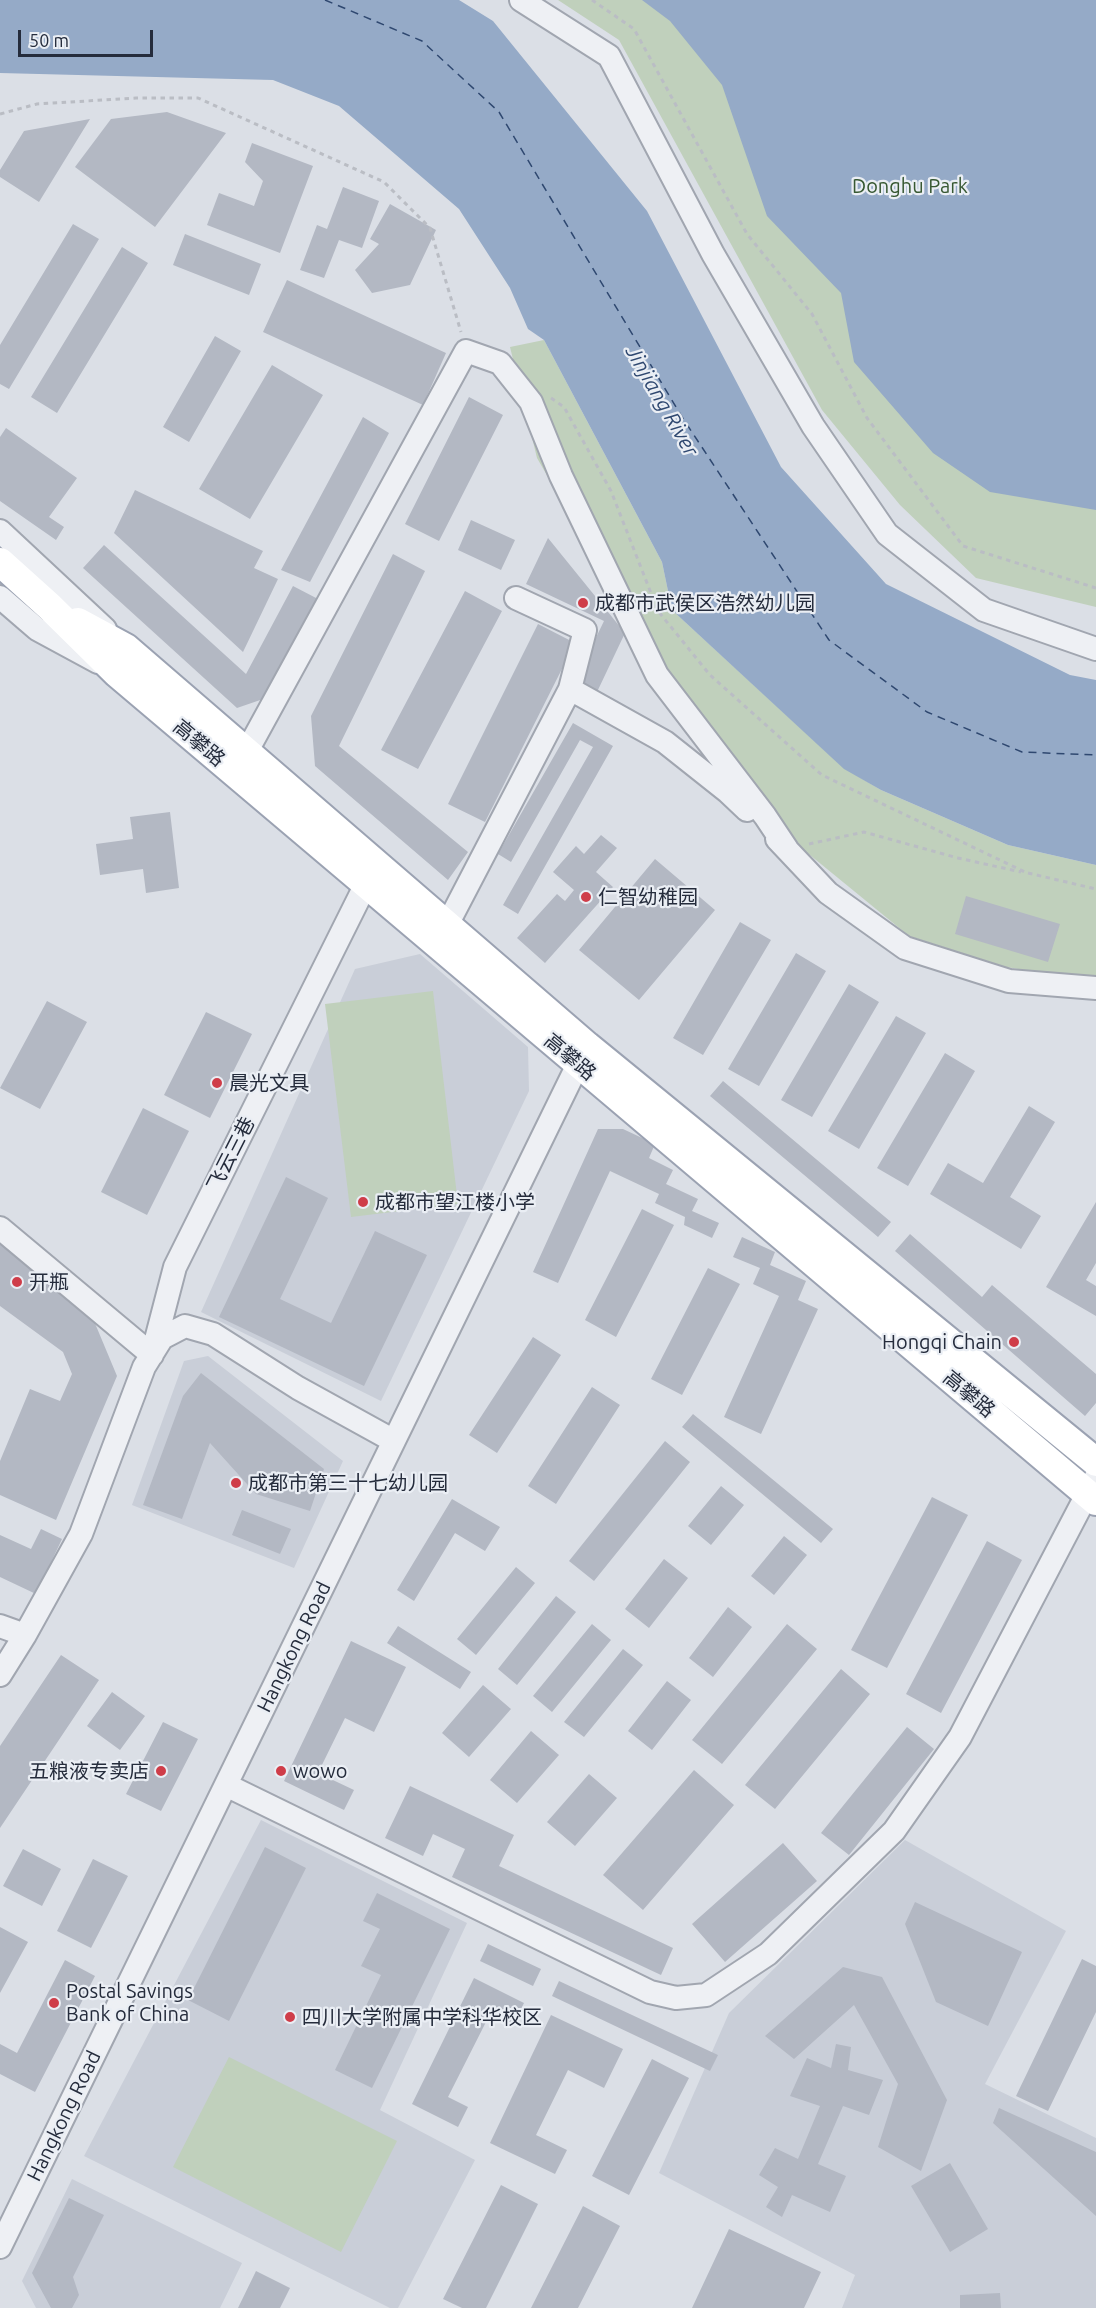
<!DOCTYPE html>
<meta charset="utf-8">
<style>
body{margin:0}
#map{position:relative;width:1096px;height:2308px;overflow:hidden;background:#dbdfe6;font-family:Ubuntu,sans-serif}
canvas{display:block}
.scale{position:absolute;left:18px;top:30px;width:135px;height:27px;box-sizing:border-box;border:3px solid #252c3c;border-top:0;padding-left:8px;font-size:18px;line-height:21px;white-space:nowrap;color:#252c3c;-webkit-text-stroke:4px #eaeef4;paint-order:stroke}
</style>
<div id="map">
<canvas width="1096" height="2308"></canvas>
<div class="scale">50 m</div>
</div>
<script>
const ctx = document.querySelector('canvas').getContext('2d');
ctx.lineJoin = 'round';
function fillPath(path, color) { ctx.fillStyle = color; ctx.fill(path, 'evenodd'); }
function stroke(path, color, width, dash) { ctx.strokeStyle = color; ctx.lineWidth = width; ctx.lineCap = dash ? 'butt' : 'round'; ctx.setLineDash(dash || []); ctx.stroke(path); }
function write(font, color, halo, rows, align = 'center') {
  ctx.font = font + ' Ubuntu,"Noto Sans SC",sans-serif'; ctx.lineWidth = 4.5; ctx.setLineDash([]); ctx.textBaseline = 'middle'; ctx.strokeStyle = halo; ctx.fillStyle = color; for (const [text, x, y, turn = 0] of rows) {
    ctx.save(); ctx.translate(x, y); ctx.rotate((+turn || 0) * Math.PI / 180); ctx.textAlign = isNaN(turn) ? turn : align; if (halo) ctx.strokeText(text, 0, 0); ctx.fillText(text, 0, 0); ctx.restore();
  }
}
fillPath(new Path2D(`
 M420,954L528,1047L529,1091L381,1401L201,1312L355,969Z
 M208,1356L343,1461L294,1568L132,1505L184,1361Z
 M261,1820L467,1923L380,2110L475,2160L398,2308H390L84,2156Z
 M905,1840L1066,1931L985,2084L1096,2138V2308H842L855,2275L659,2173L729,2013Z
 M72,2179L242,2263L220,2308H36L22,2281Z`), '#c9ced8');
fillPath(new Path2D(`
 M558,0H1096V607L976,578L900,505L822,410L619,40Z
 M544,340L662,562L672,610L844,768L881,790L1008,845L1096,865V978H1074L1006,967L909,936L794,842L655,663L537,458L510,347Z
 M433,991L458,1204L351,1217L325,1004Z
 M229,2057L397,2141L341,2252L173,2167Z`), '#c0d0bc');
fillPath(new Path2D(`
 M0,0H459L493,21L647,211L781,467L886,584L1070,675L1096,680V865L1008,845L881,790L844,769L672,610L662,562L544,340L528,329L510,288L459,209L339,106L273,80L0,73Z
 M642,0H1096V510L990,492L933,453L854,362L841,293L767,216L722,85L670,21Z`), '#95aac7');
stroke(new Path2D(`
 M325,0L422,41L499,112L682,417L829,640L927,712L1022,752L1096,755`), '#2f4870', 1.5, [8, 6]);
fillPath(new Path2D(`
 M167,112L226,133L155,227L75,167L111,119Z
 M90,119L39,202L0,177V170L24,131Z
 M252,143L313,166L280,253L207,225L219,193L254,206L263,181L245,162Z
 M343,187L379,201L362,248L339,240L324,278L300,270L317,225L327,229Z
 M390,204L436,230L410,285L372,293L355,270L379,244L370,239Z
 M73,224L99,239L9,389L0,384V345Z
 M185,234L261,264L249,295L173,265Z
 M122,247L148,263L57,413L31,397Z
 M287,280L446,353L423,405L263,332Z
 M215,336L241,351L189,442L163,427Z
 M272,365L323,395L250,519L199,489Z
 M469,397L503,415L439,541L405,524Z
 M363,417L389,433L310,582L281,570Z
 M6,428L77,478L49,517L64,527L56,540L0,501V437Z
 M135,490L263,551L254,568L278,579L243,652L114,533Z
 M471,520L515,540L501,570L458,550Z
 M548,538L625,633L597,692L575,681L604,621L526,584Z
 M104,545L246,674L293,586L318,599L266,698L237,708L83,568Z
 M393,554L425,571L339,746L468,852L448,880L315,766L311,716Z
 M465,591L502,611L418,769L381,750Z
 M538,624L575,643L485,822L448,804Z
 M573,723L613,746L518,914L503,905L593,747L580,740L511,862L498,854Z
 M170,812L179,888L146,893L143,869L100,875L96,844L133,839L130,817Z
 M601,835L617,848L596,872L613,887L545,963L517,938L557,894L565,901L574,890L553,872L576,846L584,854Z
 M655,859L715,910L639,1000L579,950Z
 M966,896L1060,924L1048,962L955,934Z
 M740,922L771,940L703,1055L673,1038Z
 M796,953L826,971L759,1086L728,1069Z
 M849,984L879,1002L812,1117L781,1100Z
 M47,1001L87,1022L40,1109L0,1088Z
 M206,1012L252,1034L210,1118L164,1095Z
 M896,1016L926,1033L859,1149L828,1131Z
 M945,1053L975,1071L908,1186L877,1168Z
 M723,1081L891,1222L878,1237L710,1096Z
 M1029,1106L1055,1122L1010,1197L1041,1216L1021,1249L930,1194L948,1163L983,1183Z
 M143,1108L189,1131L147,1215L101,1192Z
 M598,1129H623L655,1144L649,1158L673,1170L666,1184L698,1199L692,1211L719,1223L712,1238L684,1225L685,1217L655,1203L659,1194L610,1171L558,1283L533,1272Z
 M286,1177L328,1198L280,1299L331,1323L375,1231L427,1255L364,1386L219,1317Z
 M1096,1202V1263L1086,1280L1096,1286V1316L1046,1287Z
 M642,1209L674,1225L616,1337L585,1320Z
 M910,1234L982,1297L992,1285L1096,1374V1403L1085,1416L895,1251Z
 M742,1237L775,1252L770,1265L806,1281L798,1300L818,1309L761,1434L724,1417L779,1296L753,1284L760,1268L733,1257Z
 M0,1244L89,1309L117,1376L56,1520L0,1495V1461L30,1389L60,1401L72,1374L63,1352L0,1306Z
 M708,1268L740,1284L682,1395L651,1379Z
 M533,1337L561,1355L497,1453L469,1435Z
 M201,1373L324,1469L310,1511L256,1494L210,1443L182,1519L143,1505L183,1396Z
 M592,1387L620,1405L556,1504L528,1486Z
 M693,1414L833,1529L821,1543L682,1427Z
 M665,1441L690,1462L594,1581L569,1561Z
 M721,1486L744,1505L711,1545L688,1526Z
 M932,1497L968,1515L887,1668L851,1650Z
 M452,1499L500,1527L485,1551L455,1533L414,1601L397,1590Z
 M242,1510L291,1529L280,1554L232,1535Z
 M41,1529L62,1539L36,1594L0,1577V1535L31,1549Z
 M784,1536L807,1555L774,1595L751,1576Z
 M987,1541L1022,1560L941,1713L906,1694Z
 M664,1559L688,1578L649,1628L625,1609Z
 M516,1567L535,1583L476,1655L457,1639Z
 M556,1596L576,1612L517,1685L498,1669Z
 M728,1607L752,1627L713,1677L689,1658Z
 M592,1624L611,1640L552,1712L533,1696Z
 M787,1624L817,1649L722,1764L692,1740Z
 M398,1626L471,1672L460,1689L387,1643Z
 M351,1641L406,1667L374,1732L345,1718L318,1773L354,1790L344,1810L284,1781Z
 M623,1649L643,1665L584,1737L564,1722Z
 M61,1655L99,1680L0,1828V1746Z
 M841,1669L870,1694L775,1809L745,1785Z
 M667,1681L691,1700L652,1750L628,1731Z
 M483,1685L511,1709L469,1757L442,1733Z
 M112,1692L145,1716L120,1750L87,1726Z
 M163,1722L198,1739L161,1811L126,1794Z
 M907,1727L934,1749L849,1855L821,1833Z
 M531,1731L559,1755L517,1803L490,1780Z
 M694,1770L734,1805L643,1910L603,1875Z
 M589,1774L617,1798L575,1846L547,1822Z
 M410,1786L514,1835L499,1866L673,1948L661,1975L452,1877L465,1849L433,1834L423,1856L385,1838Z
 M783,1843L817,1881L725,1962L692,1924Z
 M265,1847L306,1868L229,2021L188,2000Z
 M23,1849L61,1869L42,1906L3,1886Z
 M93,1859L128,1876L91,1948L57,1931Z
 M377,1893L450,1929L372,2088L335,2070L381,1975L361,1966L380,1929L363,1921Z
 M915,1902L1022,1952L988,2026L936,2002L905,1924Z
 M0,1927L28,1942L0,1993Z
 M488,1944L541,1969L533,1986L480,1961Z
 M1082,1959L1096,1966V2012L1048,2111L1016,2096Z
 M65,1960L95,1976L35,2092L0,2074V2044L17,2053Z
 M843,1967L882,1977L947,2100L921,2171L878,2147L898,2084L854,2005L794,2059L765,2036Z
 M474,1978L524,2003L512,2027L489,2016L448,2097L468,2107L458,2127L412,2104Z
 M559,1981L718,2055L710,2071L552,1996Z
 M551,2015L623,2049L604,2088L568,2070L536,2135L567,2150L555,2174L490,2143Z
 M836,2044L851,2047L848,2070L883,2080L869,2115L843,2106L818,2164L846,2176L830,2212L792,2195L782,2217L766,2207L778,2187L759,2175L775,2148L798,2159L820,2106L790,2096L807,2058L831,2068Z
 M652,2059L689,2078L629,2195L592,2176Z
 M999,2108L1096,2152V2216L993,2123Z
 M950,2163L988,2229L950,2252L911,2186Z
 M501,2185L538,2204L486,2308H462L443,2299Z
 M69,2198L104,2215L73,2277L79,2295L72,2308H51L32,2273Z
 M583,2206L620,2226L578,2308H531Z
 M729,2229L821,2272L804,2308H692Z
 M256,2271L290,2288L280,2308H238Z
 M1000,2293L1001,2308H960V2295Z`), '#b3b8c3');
const minor = new Path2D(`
 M521,0L609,56L713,254L813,426L887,534L984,610L1096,649
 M0,531L105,629
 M0,597L37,629L98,662
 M570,689L665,742L728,792L747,810
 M247,751L466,351L500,363L531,402L561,476L657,675L765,816L787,849
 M777,839L828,893L905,948L1009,981L1096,988
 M447,925L570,689L585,630L516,598
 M0,1228L152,1355L175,1267L366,884L377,871
 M0,1626L25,1635
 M0,1675L25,1635L81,1534L144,1367L162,1338L185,1326L213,1334L298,1388L394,1441
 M226,1785L650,1992L676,1998L706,1995L768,1954L894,1831L960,1737L1096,1477
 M0,2247L585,1050`);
const major = new Path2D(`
 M0,562L50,607L117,673L1096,1501
 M78,622L126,648L587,1046L1096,1462`);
stroke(minor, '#a1a6b0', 26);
stroke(major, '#9ba2b2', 32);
stroke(new Path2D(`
 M592,0L634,29L747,234L812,314L867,418L963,546L1096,588
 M0,114L37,104L136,98H198L384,182L430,228L461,332
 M551,398L564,407L611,491L658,611L710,675L822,775L1027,873
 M809,844L864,832L958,858L1021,872
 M1028,873L1096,889`), '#babdc4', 3, [4.5, 4.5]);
stroke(minor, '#eef0f4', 22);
stroke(major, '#fff', 28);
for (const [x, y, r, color] of [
 [583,603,6,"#cf3d49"],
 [586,897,6,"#cf3d49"],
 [217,1083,6,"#cf3d49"],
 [363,1202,6,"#cf3d49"],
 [17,1282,6,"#cf3d49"],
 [1014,1342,6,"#cf3d49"],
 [236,1483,6,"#cf3d49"],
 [161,1771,6,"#cf3d49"],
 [281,1771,6,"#cf3d49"],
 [54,2003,6,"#cf3d49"],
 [290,2017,6,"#cf3d49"]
]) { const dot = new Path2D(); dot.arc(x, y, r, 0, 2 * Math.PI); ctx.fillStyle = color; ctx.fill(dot); stroke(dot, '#eaeef4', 2); }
write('20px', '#375832', '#eaeef4', [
 ["Donghu Park",910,186]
]);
write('20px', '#252c3c', '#eaeef4', [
 ["成都市武侯区浩然幼儿园",595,603],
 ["仁智幼稚园",598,897],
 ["晨光文具",229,1083],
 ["成都市望江楼小学",375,1202],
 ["开瓶",29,1282],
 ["Hongqi Chain",1002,1342,"right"],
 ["成都市第三十七幼儿园",248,1483],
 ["五粮液专卖店",149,1771,"right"],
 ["wowo",293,1771],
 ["Postal Savings",66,1991],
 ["Bank of China",66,2014],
 ["四川大学附属中学科华校区",302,2017]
], 'left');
write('20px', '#252c3c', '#eaeef4', [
 ["高攀路",199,743,40],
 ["高攀路",570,1057,40],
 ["飞云三巷",231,1154,-63],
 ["高攀路",969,1394,40],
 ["Hangkong Road",294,1647,-64],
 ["Hangkong Road",64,2116,-64]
]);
write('italic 21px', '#2f4870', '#eaeef4', [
 ["Jinjiang River",662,401,60]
]);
</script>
